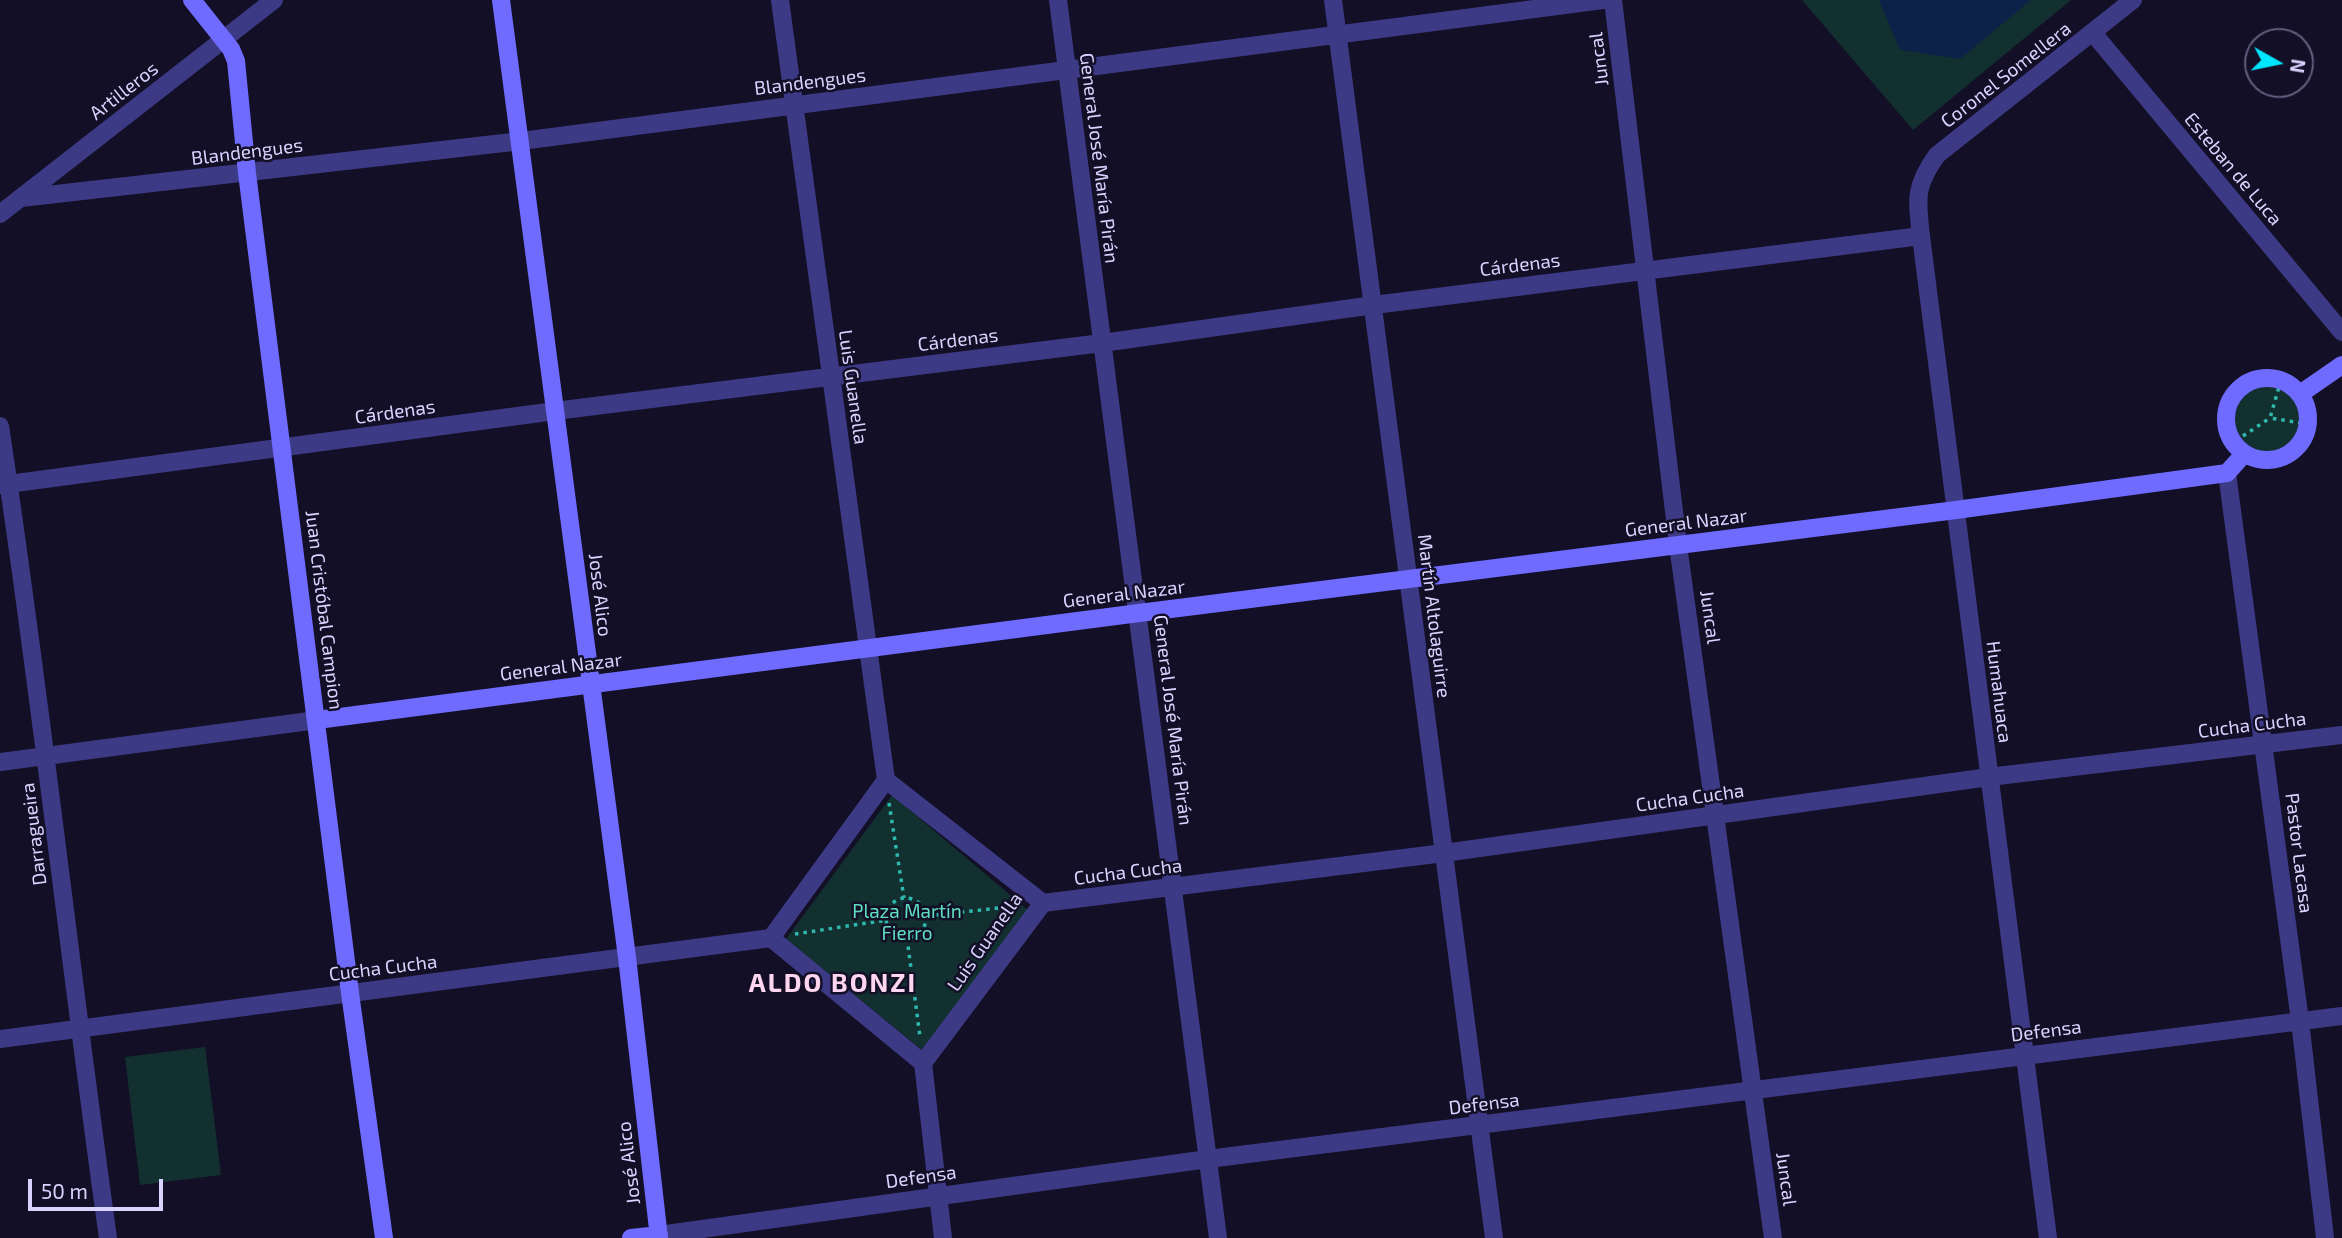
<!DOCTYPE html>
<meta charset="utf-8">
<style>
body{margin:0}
#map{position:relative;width:2342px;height:1238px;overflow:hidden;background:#130f26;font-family:"Exo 2",sans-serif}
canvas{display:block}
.north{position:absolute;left:2244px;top:28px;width:70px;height:70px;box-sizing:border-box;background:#130f26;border:2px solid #625e7d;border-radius:50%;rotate:99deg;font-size:19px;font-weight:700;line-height:28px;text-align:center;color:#d9d4ff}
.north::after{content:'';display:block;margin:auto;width:24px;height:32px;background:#00e5ff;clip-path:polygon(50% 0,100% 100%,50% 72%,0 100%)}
.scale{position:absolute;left:28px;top:1179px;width:135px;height:32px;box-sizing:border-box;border:4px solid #d9d4ff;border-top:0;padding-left:9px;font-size:21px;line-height:24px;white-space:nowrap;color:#d9d4ff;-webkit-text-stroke:5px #130f26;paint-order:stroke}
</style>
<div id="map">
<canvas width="2342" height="1238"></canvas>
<div class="north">N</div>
<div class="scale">50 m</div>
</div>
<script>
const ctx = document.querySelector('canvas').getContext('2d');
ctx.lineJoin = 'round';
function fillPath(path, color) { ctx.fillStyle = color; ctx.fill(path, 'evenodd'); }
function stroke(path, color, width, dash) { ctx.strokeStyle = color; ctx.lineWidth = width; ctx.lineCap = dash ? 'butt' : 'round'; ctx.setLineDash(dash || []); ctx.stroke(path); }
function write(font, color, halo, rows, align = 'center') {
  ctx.font = font + ' "Exo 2",sans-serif'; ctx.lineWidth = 5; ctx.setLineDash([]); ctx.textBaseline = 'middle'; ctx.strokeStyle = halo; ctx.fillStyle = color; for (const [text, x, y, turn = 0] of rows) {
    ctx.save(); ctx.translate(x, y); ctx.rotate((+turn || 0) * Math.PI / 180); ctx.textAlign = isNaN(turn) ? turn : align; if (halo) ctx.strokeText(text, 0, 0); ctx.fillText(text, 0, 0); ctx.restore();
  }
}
fillPath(new Path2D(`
 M1802,0H2071L1913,130Z
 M2235 419a33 33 0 1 1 66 0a33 33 0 1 1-66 0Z
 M892,795L1028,910L922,1050L786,939Z
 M205,1047L221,1175L140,1185L125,1057Z`), '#12302f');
fillPath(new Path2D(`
 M1879,0H2031L1960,59L1900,50Z`), '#0c2248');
stroke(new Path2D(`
 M2281,380L2270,418L2308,424
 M2243,436L2270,418
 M889,803L904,898
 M886 918a20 20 0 1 1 40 0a20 20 0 1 1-40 0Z
 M927,916L1017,906
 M795,934L887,920
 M907,938L920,1037`), '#2fb8b0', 3.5, [3.5, 5]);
stroke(new Path2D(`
 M1058,0L1218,1238
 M1333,0L1494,1238
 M1613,0L1678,545L1773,1238
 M2093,33L2342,332
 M21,198L521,141L1603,0
 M0,214L274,0
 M0,426C41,696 70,968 108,1238
 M2227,473L2300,1021L2325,1238
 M0,485L555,411L1102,343L1374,305L1921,236
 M0,762L317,720
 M886,780L1043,903
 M1043,903L1444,853L1989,777L2342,735
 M771,938L886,780L780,0
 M771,938L923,1063
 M0,1039L771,938
 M659,1235L1208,1159L2342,1016
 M943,1238L923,1063L1043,903
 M2048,1238L1921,236C1917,199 1914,187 1937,155L2133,0`), '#3d3a85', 18);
stroke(new Path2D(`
 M192,0L231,49L236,61L247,173L350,993L384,1238
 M501,0L627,957L659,1238
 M2226 419a41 41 0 1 1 82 0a41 41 0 1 1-82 0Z
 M2300,394L2342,365
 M317,720L1139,613L1956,510L2227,473L2244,454
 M631,1238L659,1235`), '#6f6bff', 18);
write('19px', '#d9d4ff', '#130f26', [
 ["Juncal",1599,59,-97],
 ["Coronel Somellera",2006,75,-38],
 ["Blandengues",810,82,-7],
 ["Artilleros",124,91,-38],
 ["Blandengues",247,152,-7],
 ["General José María Pirán",1099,158,83],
 ["Esteban de Luca",2233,169,50],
 ["Cárdenas",1520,265,-7],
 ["Cárdenas",958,340,-7],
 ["Luis Guanella",853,387,82],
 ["Cárdenas",395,412,-8],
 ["General Nazar",1686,523,-7],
 ["General Nazar",1124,594,-7],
 ["José Alico",600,595,83],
 ["Juan Cristóbal Campion",324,610,83],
 ["Martín Altolaguirre",1434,616,83],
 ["Juncal",1710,617,82],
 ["General Nazar",561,667,-7],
 ["Humahuaca",1999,692,83],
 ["General José María Pirán",1173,720,83],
 ["Cucha Cucha",2252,725,-7],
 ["Cucha Cucha",1690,798,-8],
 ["Darragueira",34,834,-97],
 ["Pastor Lacasa",2299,853,83],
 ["Cucha Cucha",1128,872,-7],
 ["Luis Guanella",985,942,-55],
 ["Cucha Cucha",383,968,-7],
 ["Defensa",2046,1031,-7],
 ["Defensa",1484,1104,-7],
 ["José Alico",629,1163,-97],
 ["Defensa",921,1177,-8],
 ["Juncal",1786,1179,82]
]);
write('19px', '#5fe0c0', '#130f26', [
 ["Plaza Martín",907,912],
 ["Fierro",907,934]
]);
ctx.letterSpacing = '2px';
write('bold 26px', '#ffd6f0', '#130f26', [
 ["ALDO BONZI",833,983]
]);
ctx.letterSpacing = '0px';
</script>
